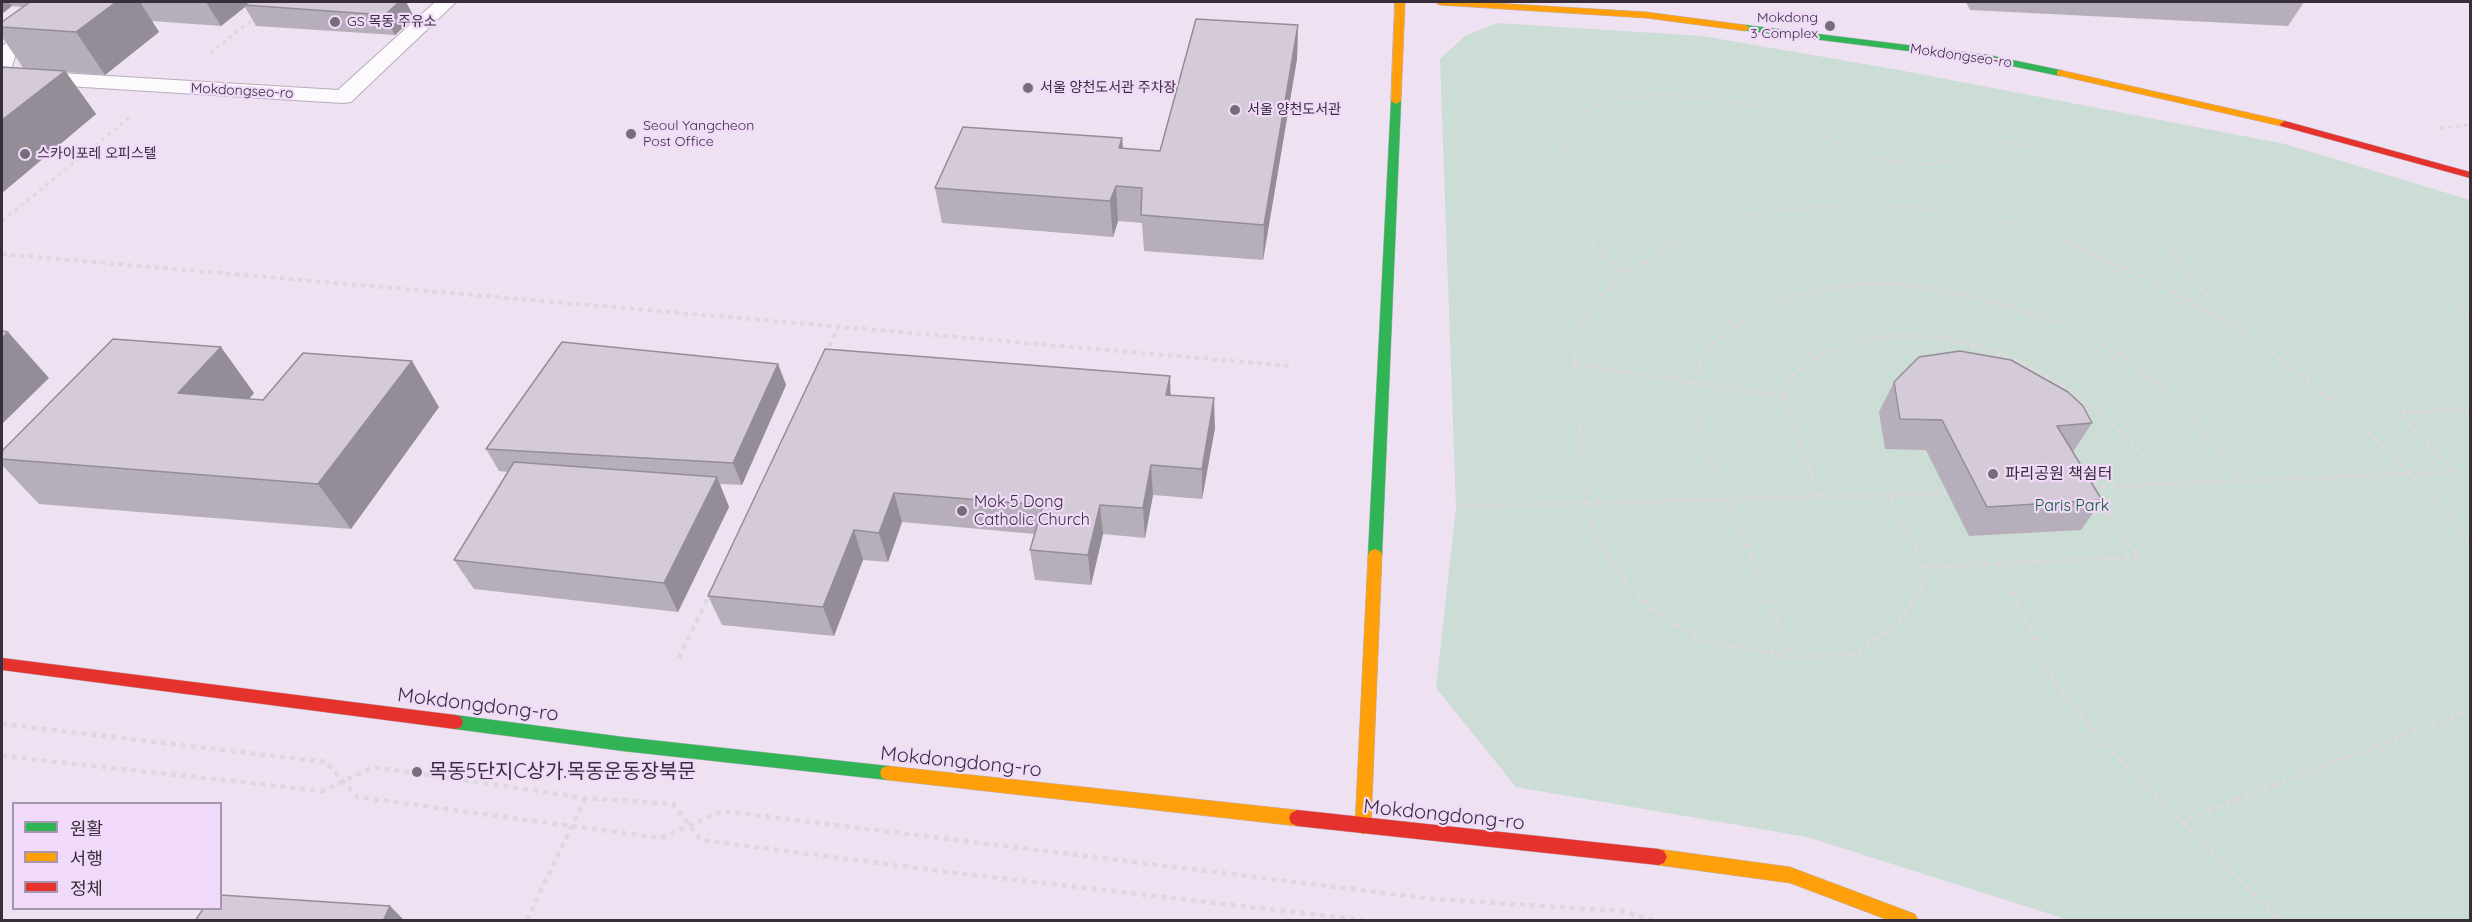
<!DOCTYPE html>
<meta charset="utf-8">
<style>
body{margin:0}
#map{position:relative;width:2472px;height:922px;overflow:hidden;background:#eee1f2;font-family:Quicksand,"Noto Sans KR",sans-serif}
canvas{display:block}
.frame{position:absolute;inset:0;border:3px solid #372e3a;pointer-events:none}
.legend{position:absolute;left:12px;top:802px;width:210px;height:108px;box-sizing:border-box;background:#f1daf9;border:2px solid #a795ad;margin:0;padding:8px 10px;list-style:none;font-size:18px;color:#372e3a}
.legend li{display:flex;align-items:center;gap:12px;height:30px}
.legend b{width:30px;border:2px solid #a795ad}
</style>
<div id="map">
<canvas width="2472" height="922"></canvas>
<div class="frame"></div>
<ul class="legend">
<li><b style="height:8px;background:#30b455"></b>원활</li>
<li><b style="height:8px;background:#ff9f0a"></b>서행</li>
<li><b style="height:8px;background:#e5322d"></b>정체</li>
</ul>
</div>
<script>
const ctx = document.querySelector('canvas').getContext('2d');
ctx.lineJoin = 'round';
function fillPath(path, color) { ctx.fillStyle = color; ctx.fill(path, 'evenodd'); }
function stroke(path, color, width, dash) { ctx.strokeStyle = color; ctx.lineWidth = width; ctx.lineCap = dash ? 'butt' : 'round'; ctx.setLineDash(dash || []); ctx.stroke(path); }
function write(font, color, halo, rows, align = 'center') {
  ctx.font = font + ' Quicksand,"Noto Sans KR",sans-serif'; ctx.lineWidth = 4.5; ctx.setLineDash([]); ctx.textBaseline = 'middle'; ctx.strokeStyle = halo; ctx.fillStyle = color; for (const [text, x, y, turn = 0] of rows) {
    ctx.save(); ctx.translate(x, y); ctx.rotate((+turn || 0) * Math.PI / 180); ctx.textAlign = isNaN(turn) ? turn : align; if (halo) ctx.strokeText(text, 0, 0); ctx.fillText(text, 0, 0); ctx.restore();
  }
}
fillPath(new Path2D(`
 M1497,23L1702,36L1899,70L2285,144L2470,200V920H2069L1807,837L1516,787L1436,688L1456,507L1440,59L1465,36Z`), '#cbddd5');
const lane = new Path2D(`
 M66,2H88L15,56L11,70L338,90L435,2H456L351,102L343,103L2,82V46Z`);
const fast = new Path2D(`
 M1745,25L1988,55L2060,70L2065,73L2060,76L1988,61L1742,30V26Z
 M1396,98L1401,101L1382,555L1380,559H1370L1368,555L1391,101Z
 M455,715L623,737L888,766L894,768L896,773L894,778L888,780L623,751L455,729L449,727L447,722L449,717Z`);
const slow = new Path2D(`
 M1395,2H1405L1401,101L1396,104L1391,101Z
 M1435,2H1476L1646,12L1745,25L1750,28L1745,31L1646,18L1440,5Z
 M2060,70L2285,121L2290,124L2285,127L2057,75V71Z
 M1375,549L1380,551L1382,555L1371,826L1369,831L1363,834L1357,831L1355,826L1368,555L1370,551Z
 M888,766L1297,810L1303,813L1305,818L1303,823L1297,826L888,780L882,778L880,773L882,768Z
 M1658,849L1790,867L1915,914L1918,920H1888L1790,883L1658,865L1652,863L1649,857L1652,851Z`);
const jam = new Path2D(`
 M2285,121L2470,172V178L2281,126L2280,124Z
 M2,658L455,715L461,717L463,722L461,727L455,729L2,670Z
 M1297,810L1658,849L1664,851L1667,857L1664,863L1658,865L1297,826L1291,823L1289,818L1291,813Z`);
stroke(lane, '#b6adba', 2);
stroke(fast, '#b6adba', 1);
stroke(slow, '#b6adba', 1);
stroke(jam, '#b6adba', 1);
stroke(new Path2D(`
 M210,53L256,17
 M2440,128L2470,125
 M1888,161L1912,204
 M2,221L129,118
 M1594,244C1579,224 1567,169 1566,144C1564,79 1708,95 1749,104C1798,115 1839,150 1888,160C1911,165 1941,166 1964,156C1978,149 1984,143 2002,143C2045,143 2114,175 2144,206C2154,216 2162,232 2169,244
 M1675,244C1688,238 1700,231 1713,226C1740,215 1774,211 1803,208C1895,200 1983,208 2069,244`), '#ddd8de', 3, [4, 4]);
stroke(new Path2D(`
 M1593,242L1624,275
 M2065,242C2123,266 2182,293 2235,328C2286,362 2336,403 2381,444C2413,473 2441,509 2470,541
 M2168,242L2184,266L2232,325
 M2,254L1291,366
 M2470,302L2462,310L2470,318
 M826,354L838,327
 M1575,364L1786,397
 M2093,487L2453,472L2400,413L2470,409
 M1890,495L1947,493
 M1819,496C1810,470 1800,445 1792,419C1790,411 1786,404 1786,397C1786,372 1815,356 1836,350C1847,346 1859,341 1870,339C1964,323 2059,372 2125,435C2140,450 2152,468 2166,484
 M2100,498L2132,546
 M1586,503L1595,533L1603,546
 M1586,503L1573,345L1588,307L1624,275L1679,242
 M1586,503L1890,495L1914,546
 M1456,507L1586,503
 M1747,546C1729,501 1690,432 1695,383C1698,353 1722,333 1747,318C1833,268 1922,280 2014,308C2037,316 2061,321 2082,332C2149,367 2199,423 2245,481`), '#ddd8de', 4, [4.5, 4.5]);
stroke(new Path2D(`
 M1602,544L1621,575L1655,612L1704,641L1792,657L1856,654L1897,624L1921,591L1924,567L1913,544
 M1746,544L1792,657
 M1999,564L2055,682L2107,746L2279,920
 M1924,567L2139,557L2131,544
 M679,658L713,587
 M2,724L326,762L357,797L661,838L722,811L1433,899L1622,911L1653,920
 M2,756L323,791L373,767L585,798L673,804L701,840L956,873L1362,920
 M2179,822L2470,710
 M527,920L585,798`), '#ddd8de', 4.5, [5, 5]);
fillPath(lane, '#fcfafd');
fillPath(fast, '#30b455');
fillPath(slow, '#ff9f0a');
fillPath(jam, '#e5322d');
fillPath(new Path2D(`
 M2,2H406L414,17L395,35L256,26L245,7L221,26L152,21L159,32L105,75L66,72L96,114L2,193V67L24,69L2,37V22L23,7L12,6Z
 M1966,2H2304L2288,26L1970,10Z
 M1298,25L1297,59L1263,260L1144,251L1142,223L1118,221L1113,237L942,223L935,188L1122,138L1123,148L1160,151Z
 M825,349L1171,395L1215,428L1202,499L1153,495L1145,538L1103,534L1091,585L1035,580L1030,550L1035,534L902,522L888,562L863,560L834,636L722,625L708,596Z
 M778,364L786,385L742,485L720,484L729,507L678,612L474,589L454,560L508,472L499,471L486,449Z
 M1894,382L2092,423L2073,452L2102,500L2081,530L1969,536L1926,450L1885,449L1879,412Z
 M254,393L249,399L439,407L351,529L39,504L2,465V451Z`), '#b6aeba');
fillPath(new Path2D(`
 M2,2H8L12,6L2,14Z
 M116,2H140L159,32L105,75L76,32Z
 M206,2H252L244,5L245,7L221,26Z
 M399,2H406L414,17L395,35L385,15Z
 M1298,25L1297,59L1263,260L1264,225Z
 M65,71L96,114L2,193V120Z
 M1122,138L1124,172L1119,148Z
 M1116,186L1118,221L1113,237L1110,201Z
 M8,332L49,378L2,424V338Z
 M221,347L254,393L215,439L178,393Z
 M412,361L439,407L351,529L318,484Z
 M778,364L786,385L742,485L733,463Z
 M1170,376L1171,406L1166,395Z
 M1214,398L1215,428L1202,499V469Z
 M1151,465L1153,495L1145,538L1143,508Z
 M717,477L729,507L678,612L664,583Z
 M894,493L902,522L888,562L879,533Z
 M1100,505L1103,534L1091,585L1088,555Z
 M854,530L863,560L834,636L823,607Z
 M390,906L405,921H383Z`), '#948d97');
const building = new Path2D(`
 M30,2H116L76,32L2,27V22Z
 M249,2H399L385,15L244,5Z
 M1196,19L1298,25L1264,225L1141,215L1142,188L1116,186L1110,201L935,188L963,127L1122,138L1119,148L1160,151Z
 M2,67L65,71L2,120Z
 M2,331L8,332L2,338Z
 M113,339L221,347L178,393L263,400L303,353L412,361L318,484L2,459V451Z
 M562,342L778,364L733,463L486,449Z
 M825,349L1170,376L1166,395L1214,398L1202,469L1151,465L1143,508L1100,505L1088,555L1030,550L1043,505L894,493L879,533L854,530L823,607L708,596Z
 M1960,351L2011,360L2068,392L2083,406L2092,423L2057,426L2102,500L1987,507L1942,420L1900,419L1894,382L1919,357Z
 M514,462L717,477L664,583L454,560Z
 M220,895L390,906L383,921H195L203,909H220Z`);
fillPath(building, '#d4cad8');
stroke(building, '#948d97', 1.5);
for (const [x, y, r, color] of [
 [335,22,6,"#776d7a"],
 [1830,26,6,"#776d7a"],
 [1028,88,6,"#776d7a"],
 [1235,110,6,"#776d7a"],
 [631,134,6,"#776d7a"],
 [25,154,6,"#776d7a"],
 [1993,474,6,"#776d7a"],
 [962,511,6,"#776d7a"],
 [417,772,6,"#776d7a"]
]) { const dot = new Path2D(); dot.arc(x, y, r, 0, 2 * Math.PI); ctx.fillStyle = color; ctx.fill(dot); stroke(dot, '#f1daf9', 2); }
write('14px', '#372e3a', '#f1daf9', [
 ["Mokdong",1818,18,"right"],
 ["3 Complex",1818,34,"right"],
 ["GS 목동 주유소",347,22],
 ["서울 양천도서관 주차장",1040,88],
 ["서울 양천도서관",1247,110],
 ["Seoul Yangcheon",643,126],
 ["Post Office",643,142],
 ["스카이포레 오피스텔",37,154]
], 'left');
write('14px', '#372e3a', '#f1daf9', [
 ["Mokdongseo-ro",1961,56,8],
 ["Mokdongseo-ro",242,91,3]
]);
write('16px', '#372e3a', '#f1daf9', [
 ["파리공원 책쉼터",2005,474],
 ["Mok 5 Dong",974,502],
 ["Catholic Church",974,520]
], 'left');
write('16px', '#085c35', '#f1daf9', [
 ["Paris Park",2072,506]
]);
write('20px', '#372e3a', '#f1daf9', [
 ["Mokdongdong-ro",478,705,7],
 ["Mokdongdong-ro",961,762,6],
 ["Mokdongdong-ro",1444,815,6]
]);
write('20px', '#372e3a', '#f1daf9', [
 ["목동5단지C상가.목동운동장북문",429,772]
], 'left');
</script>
